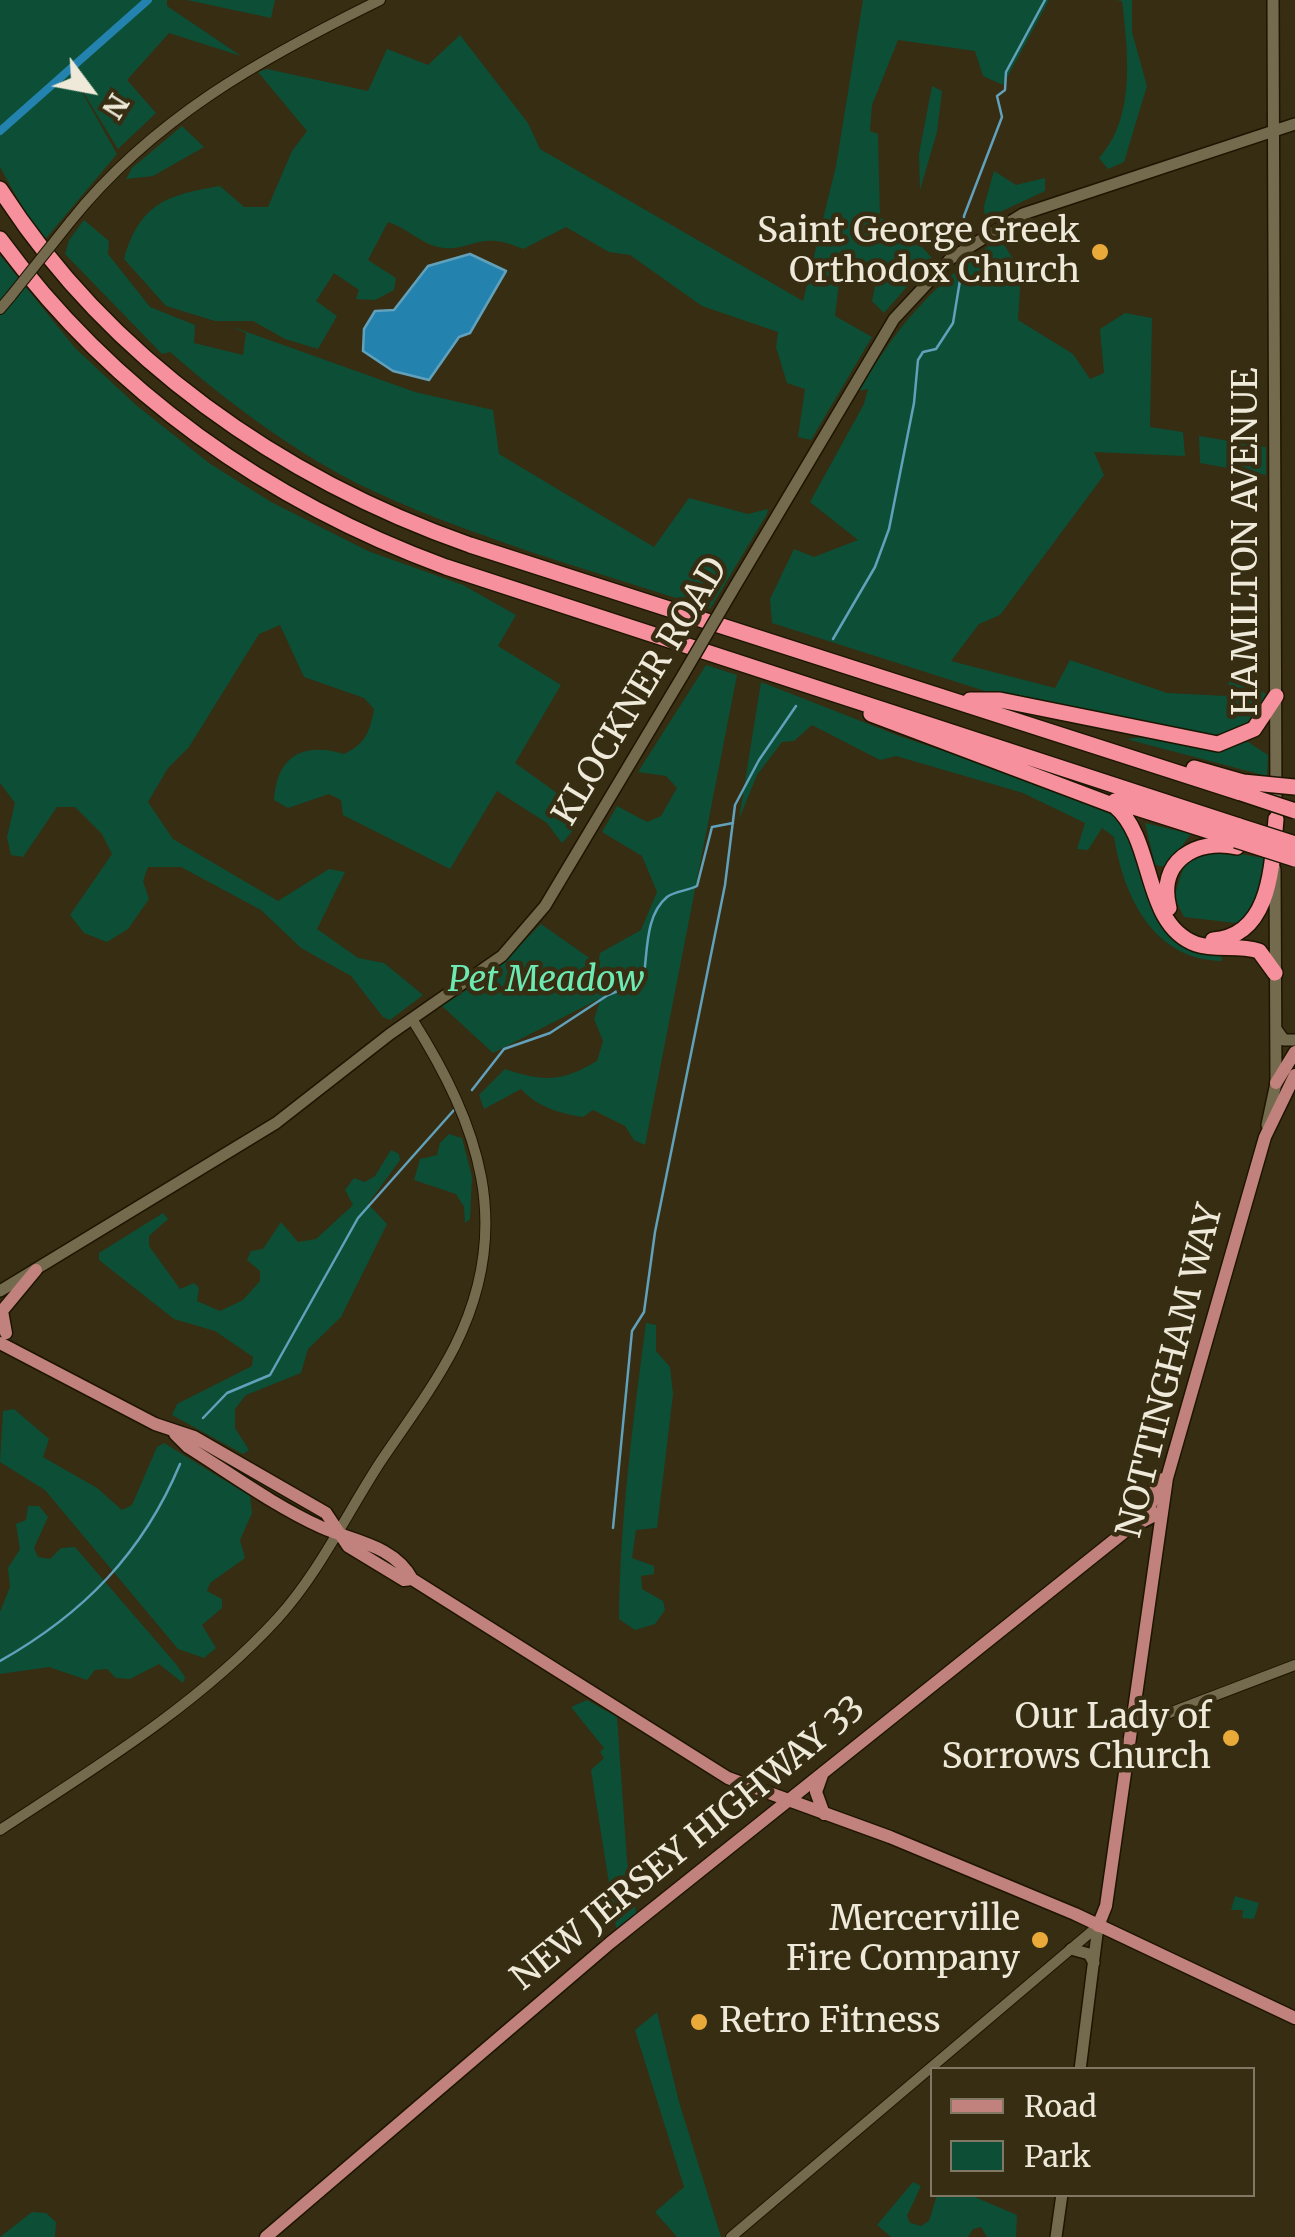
<!DOCTYPE html>
<style>
body{margin:0}
#map{position:relative;width:1295px;height:2237px;overflow:hidden;background:#362d12;font-family:Merriweather,serif}
canvas{display:block}
.legend{position:absolute;left:930px;top:2067px;width:325px;height:130px;box-sizing:border-box;background:#362d12;border:2px solid #807862;margin:0;padding:12px 18px;list-style:none;font-size:30px;color:#eee9d9}
.legend li{display:flex;align-items:center;gap:20px;height:50px}
.legend b{width:50px;border:2px solid #807862}
.north{position:absolute;left:40px;top:40px;width:100px;height:100px;-webkit-text-stroke:8px #362d12;paint-order:stroke;rotate:122deg;font-size:28px;font-weight:700;line-height:40px;text-align:center;color:#eee9d9}
.north::after{content:'';display:block;margin:auto;width:35px;height:45px;background:#eee9d9;clip-path:polygon(50% 0,100% 100%,50% 72%,0 100%)}
</style>
<div id="map">
<canvas width="1295" height="2237"></canvas>
<ul class="legend">
<li><b style="height:12px;background:#c1817c"></b>Road</li>
<li><b style="height:28px;background:#0c4f36"></b>Park</li>
</ul>
<div class="north">N</div>
</div>
<script>
const ctx = document.querySelector('canvas').getContext('2d');
ctx.lineJoin = 'round';
function fillPath(path, color) { ctx.fillStyle = color; ctx.fill(path, 'evenodd'); }
function stroke(path, color, width, dash) { ctx.strokeStyle = color; ctx.lineWidth = width; ctx.lineCap = dash ? 'butt' : 'round'; ctx.setLineDash(dash || []); ctx.stroke(path); }
function write(font, color, halo, rows, align = 'center') {
  ctx.font = font + ' Merriweather,serif'; ctx.lineWidth = 9; ctx.setLineDash([]); ctx.textBaseline = 'middle'; ctx.strokeStyle = halo; ctx.fillStyle = color; for (const [text, x, y, turn = 0] of rows) {
    ctx.save(); ctx.translate(x, y); ctx.rotate((+turn || 0) * Math.PI / 180); ctx.textAlign = isNaN(turn) ? turn : align; if (halo) ctx.strokeText(text, 0, 0); ctx.fillText(text, 0, 0); ctx.restore();
  }
}
fillPath(new Path2D(`
 M0,0H167V6L241,56L169,33L127,80L156,113L118,149L69,69L117,154L42,243L0,167Z
 M187,0H275L271,18Z
 M863,0H1049L1003,85L983,76L975,51L898,40L872,105L870,131L878,134L880,218L902,225L932,258L884,313L872,301L878,272L841,265L835,316L872,337L811,440L798,437L805,389L787,383L776,347L778,332L702,306L630,255L609,252L566,227L523,249C478,228 469,254 438,247C422,244 405,227 388,222L368,260L396,278L394,290L375,300L356,299L359,290L334,273L316,301L337,316L318,349L285,339L253,321H215L166,306L124,259C140,203 167,195 220,186L244,207H268L292,151L307,131L258,72L267,69L368,91L387,49L428,65L460,35L528,123L540,149L803,301L836,166Z
 M1116,0H1132V32L1147,86L1124,162L1108,169L1099,158C1136,118 1128,51 1122,1Z
 M932,86L942,91L937,132L920,190L919,154Z
 M182,126L204,147L153,176L126,179L132,168Z
 M994,171L1016,185L1045,178V191L985,219L984,206Z
 M84,220L109,241L108,254L150,307L195,325L194,343L243,355L246,333L230,326L415,392L493,410L499,454L654,547L689,498L748,514L768,509L767,514L710,609C597,572 479,540 371,490C299,456 230,404 170,352L162,354L65,254L69,240Z
 M1000,238L1021,272L1018,320L1073,354L1090,379L1104,373L1100,329L1125,313L1152,318L1150,427L1183,432L1185,456L1094,452L1104,475L1000,615L979,624L951,661L1055,688L1070,660L1167,693L1226,696L1231,673L1266,694L1260,715L1248,725L1215,735L1035,707L772,623L770,599L794,549L814,557L858,540L810,502L864,404L868,389L859,391C900,321 933,285 1000,238Z
 M0,255L75,348L136,405L209,463L271,502L368,551L463,585L516,615L498,646L561,685L515,763L568,801L580,823L562,843L547,823L497,791L450,869L343,815L341,800L329,794L288,808L274,800C277,754 305,742 344,754C366,744 370,731 374,709L364,698L304,677L280,625L259,634L189,747L168,768L148,802L173,839L278,901L329,869L345,872L317,929L358,958L384,963L423,995L390,1020L383,1017L351,976L301,948L261,910L181,867H148L143,881L149,899L128,929L107,942L84,933L70,915L112,854L102,834L75,807H57L23,857L11,855L7,837L15,803L0,783Z
 M1199,436L1266,447V475L1200,463Z
 M706,665L737,675L645,1145L634,1140L625,1126L593,1110L583,1117C558,1113 538,1107 521,1089L484,1109L479,1095L505,1069C542,1082 563,1082 597,1061L603,1041L594,1019L601,998L493,1053L442,1006L493,972L541,924L598,964L600,953L641,930L657,892L642,856L602,832L617,806L647,822L661,816L677,788L666,776L638,772Z
 M761,682L899,736L1077,796L1124,821L1168,929L1221,951L1222,961C1154,960 1124,898 1114,837L1102,828L1088,850L1077,849L1085,823L1023,793L896,756L880,760L812,725L794,741L782,742L757,775L739,819Z
 M1145,737L1217,747L1248,742L1268,755L1267,776L1126,739Z
 M1145,823L1191,834L1166,867L1155,865Z
 M1206,848L1269,859L1249,916L1236,923L1184,917L1174,897L1185,863Z
 M449,1134L462,1138L472,1177L470,1219L465,1223L464,1207L456,1194L414,1180L420,1159L437,1155L440,1143Z
 M391,1150L399,1154L400,1160L368,1204L387,1224L341,1317L308,1349L301,1373L246,1395L235,1409V1428L249,1450L243,1454L172,1415L177,1404L252,1366L253,1357L215,1331L174,1319L99,1260V1253L163,1213L168,1219L149,1236V1246L180,1289L194,1283L199,1288L197,1301L220,1311L243,1300L260,1281V1271L247,1260L251,1251L263,1249L281,1222L298,1242L316,1239L353,1205L345,1190L354,1178L365,1182L375,1176Z
 M646,1323L656,1325V1351L670,1367L673,1394L657,1528L636,1530L632,1558L654,1566V1574L641,1576L642,1589L663,1601L665,1610L655,1624L635,1630L619,1619C620,1519 633,1422 646,1323Z
 M14,1409L49,1439L43,1457L97,1488L122,1510L132,1505L157,1447L164,1443L250,1496L252,1513L240,1540L245,1558L210,1583L207,1591L222,1599V1608L202,1625L216,1648L204,1658L178,1649L45,1490L0,1462L3,1411Z
 M28,1506H39L48,1517L34,1548L38,1557L50,1559L61,1548L75,1547L176,1664L185,1677L183,1683L159,1664L130,1679L116,1678L107,1669L95,1670L87,1680L49,1667L0,1674V1612L10,1587L8,1568L20,1549L16,1524L26,1520Z
 M587,1700L617,1717L627,1861L637,1918L617,1933L591,1770L604,1758L600,1752L604,1748L571,1707Z
 M1235,1896L1259,1903L1254,1919L1242,1918L1243,1910H1231Z
 M657,2012L679,2102L721,2237H677L655,2212L684,2187L635,2030Z
 M913,2182L921,2186L907,2216L910,2223L921,2226L929,2221L937,2195H970L1017,2215L1016,2237H987L981,2227L973,2229L968,2237H891L877,2225Z
 M32,2212L46,2213L56,2222L55,2237H0Z`), '#0c4f36');
const water = new Path2D(`
 M470,254L506,271L470,333L459,337L429,380L393,371L363,351L364,329L375,311L394,310L428,266Z`);
fillPath(water, '#2482ae');
stroke(water, '#61a1bb', 2.5);
stroke(new Path2D(`
 M964,233V216L1002,117L997,96L1005,90L1006,72L1045,0
 M833,639L875,567L889,529L914,403L918,360L923,352L936,349L953,323L963,262
 M472,1090L504,1049L550,1033L608,995L643,981C648,955 644,916 667,897C675,891 687,891 697,886L712,827L733,823
 M203,1418L227,1393L270,1375L358,1218L454,1110
 M613,1528L632,1331L644,1312L655,1232L725,885L735,805L759,760L796,706
 M0,1661C83,1614 143,1553 180,1464`), '#61a1bb', 2.5);
stroke(new Path2D(`
 M0,131L148,0`), '#2482ae', 8);
const tertiary = new Path2D(`
 M70,222C153,118 262,58 380,0
 M0,309L11,296
 M1130,1728L1295,1665
 M0,1830C96,1767 198,1705 277,1619C319,1573 347,1513 381,1461C406,1424 434,1387 455,1346C515,1226 479,1125 412,1019
 M731,2237L1098,1926`);
const secondary = new Path2D(`
 M1273,0L1276,811
 M731,593L894,319L950,259L1023,214L1295,124
 M1276,1029L1284,1040H1295
 M1267,1125L1276,1083L1275,869
 M0,1291L276,1123L390,1034L502,956L545,906L683,675
 M1071,1949L1089,1954L1094,1963
 M1080,2070L1098,1926
 M1056,2237L1062,2194`);
const primary = new Path2D(`
 M1276,1083L1295,1052
 M6,1333L2,1311L36,1270
 M0,1343L155,1424L194,1437L326,1513L348,1546L404,1580L412,1579L728,1778L890,1837L1075,1914L1295,2018
 M175,1434L188,1447C231,1474 275,1506 321,1527C352,1541 394,1545 412,1579
 M1136,1520L1150,1507L1158,1480L1167,1478
 M822,1775L816,1792L824,1814
 M1098,1926L1106,1906L1167,1478L1265,1137L1295,1075
 M266,2237L610,1943L1128,1529L1161,1512`);
const motorway = new Path2D(`
 M0,189C109,359 282,479 470,545L1241,793
 M0,239C112,392 269,502 446,567L1239,826
 M970,700H1000L1218,744L1254,729L1276,696
 M871,714L1115,806C1156,841 1142,924 1196,944C1216,951 1238,944 1259,951L1275,973
 M1194,768L1243,782
 M1115,801L1231,838
 M1169,908C1157,861 1196,838 1237,847
 M1213,940C1272,936 1272,863 1276,819`);
stroke(tertiary, '#1d1500', 12);
stroke(secondary, '#1d1500', 14);
stroke(primary, '#1d1500', 15);
stroke(motorway, '#1d1500', 18);
stroke(tertiary, '#746a4d', 10);
stroke(secondary, '#746a4d', 11);
stroke(primary, '#c1817c', 12);
stroke(motorway, '#f5909c', 15);
const tertiaryBridge = new Path2D(`
 M11,296L70,222`);
const secondaryBridge = new Path2D(`
 M683,675L731,593`);
const motorwayBridge = new Path2D(`
 M1243,782L1295,787
 M1241,793L1295,811
 M1239,826L1295,844
 M1236,840L1295,859`);
stroke(tertiaryBridge, '#1d1500', 12, []);
stroke(secondaryBridge, '#1d1500', 14, []);
stroke(motorwayBridge, '#1d1500', 18, []);
stroke(tertiaryBridge, '#746a4d', 10);
stroke(secondaryBridge, '#746a4d', 11);
stroke(motorwayBridge, '#f5909c', 15);
for (const [x, y, r, color] of [
 [1100,252,10,"#eaaa39"],
 [1231,1738,10,"#eaaa39"],
 [1040,1940,10,"#eaaa39"],
 [699,2022,10,"#eaaa39"]
]) { const dot = new Path2D(); dot.arc(x, y, r, 0, 2 * Math.PI); ctx.fillStyle = color; ctx.fill(dot); stroke(dot, '#362d12', 4); }
write('35px', '#eee9d9', '#362d12', [
 ["Saint George Greek",1080,232],
 ["Orthodox Church",1080,272],
 ["Our Lady of",1211,1718],
 ["Sorrows Church",1211,1758],
 ["Mercerville",1020,1920],
 ["Fire Company",1020,1960],
 ["Retro Fitness",719,2022,"left"]
], 'right');
write('35px', '#eee9d9', '#362d12', [
 ["HAMILTON AVENUE",1247,542,-90],
 ["KLOCKNER ROAD",641,692,-59],
 ["NOTTINGHAM WAY",1171,1371,-76],
 ["NEW JERSEY HIGHWAY 33",689,1844,-39]
]);
write('italic 35px', '#6deab3', '#362d12', [
 ["Pet Meadow",546,981]
]);
</script>
